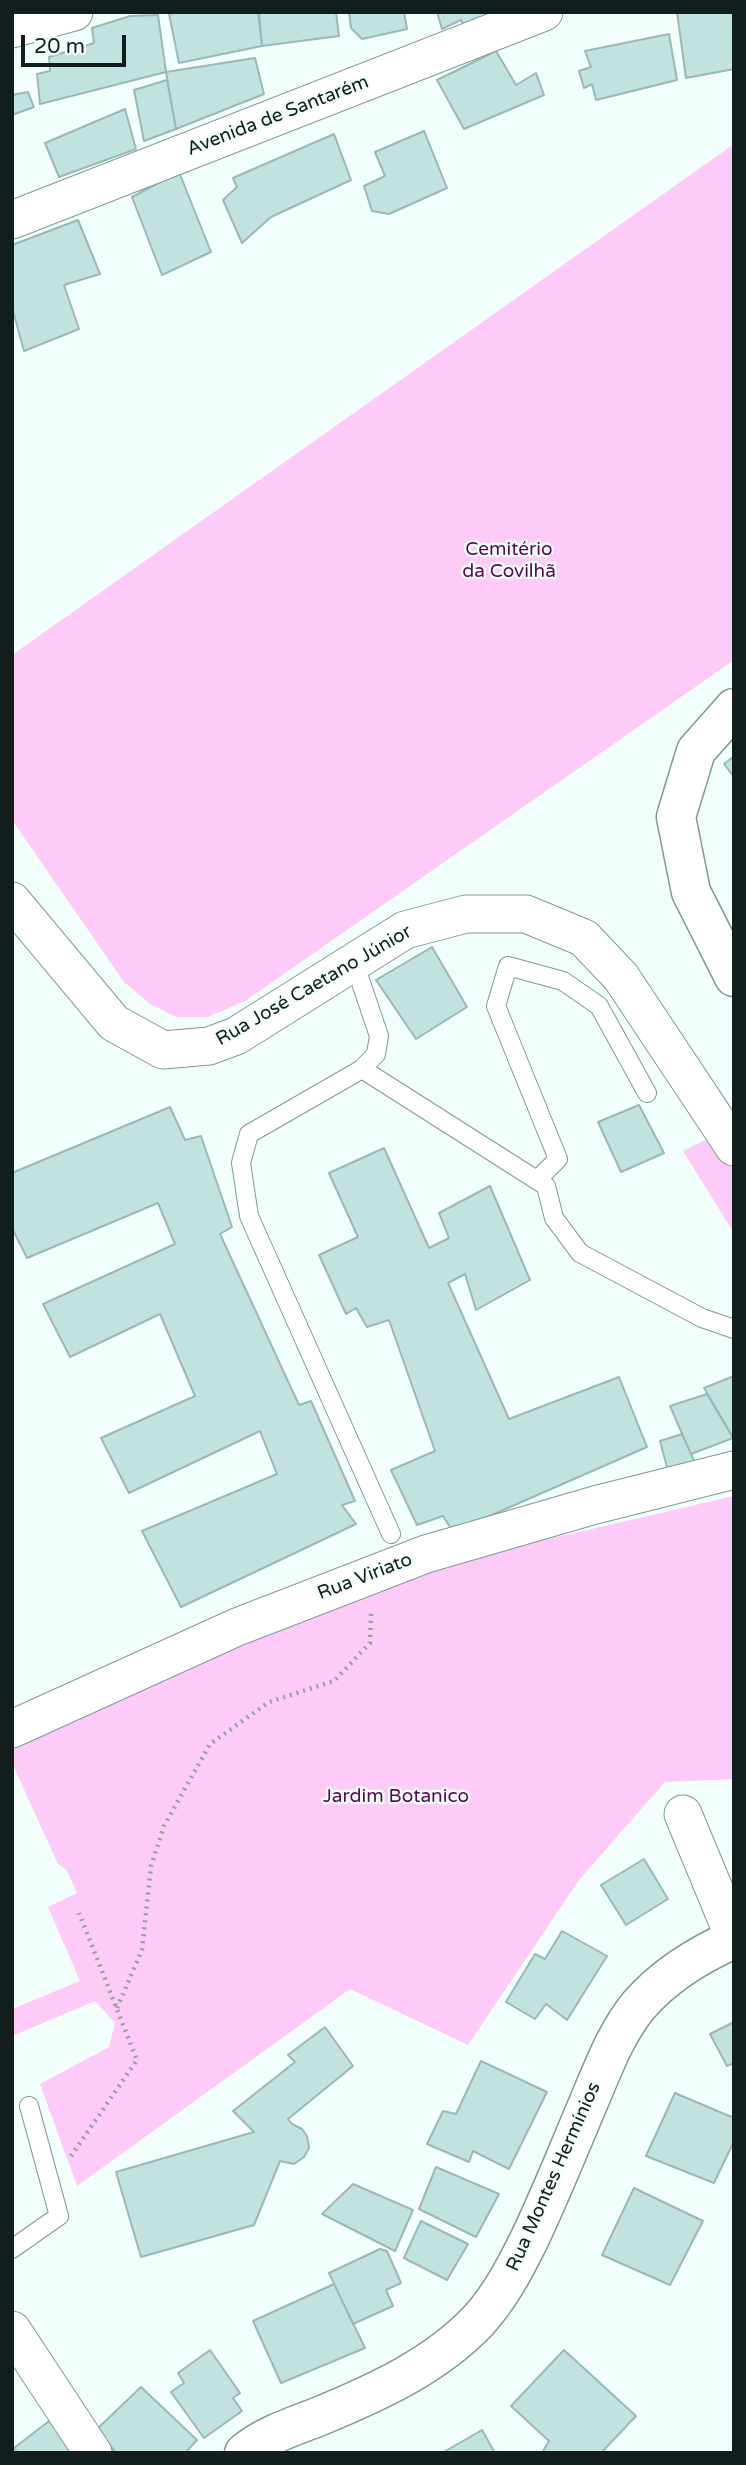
<!DOCTYPE html>
<meta charset="utf-8">
<style>
body{margin:0}
#map{position:relative;width:746px;height:2465px;overflow:hidden;background:#f1fefc;font-family:"Varela Round",sans-serif}
canvas{display:block}
.frame{position:absolute;inset:0;border:14px solid #121e1d;pointer-events:none}
.scale{position:absolute;left:21px;top:35px;width:105px;height:32px;box-sizing:border-box;border:4px solid #121e1d;border-top:0;padding-left:9px;font-size:21px;line-height:24px;white-space:nowrap;color:#121e1d;-webkit-text-stroke:5px #f1fefc;paint-order:stroke}
</style>
<div id="map">
<canvas width="746" height="2465"></canvas>
<div class="frame"></div>
<div class="scale">20 m</div>
</div>
<script>
const ctx = document.querySelector('canvas').getContext('2d');
ctx.lineJoin = 'round';
function fillPath(path, color) { ctx.fillStyle = color; ctx.fill(path, 'evenodd'); }
function stroke(path, color, width, dash) { ctx.strokeStyle = color; ctx.lineWidth = width; ctx.lineCap = dash ? 'butt' : 'round'; ctx.setLineDash(dash || []); ctx.stroke(path); }
function write(font, color, halo, rows, align = 'center') {
  ctx.font = font + ' "Varela Round",sans-serif'; ctx.lineWidth = 5; ctx.setLineDash([]); ctx.textBaseline = 'middle'; ctx.strokeStyle = halo; ctx.fillStyle = color; for (const [text, x, y, turn = 0] of rows) {
    ctx.save(); ctx.translate(x, y); ctx.rotate((+turn || 0) * Math.PI / 180); ctx.textAlign = isNaN(turn) ? turn : align; if (halo) ctx.strokeText(text, 0, 0); ctx.fillText(text, 0, 0); ctx.restore();
  }
}
fillPath(new Path2D(`
 M734,144V660L245,1001L208,1017H176L150,1004L124,982L12,820V655Z
 M734,1126V1233L683,1151Z
 M734,1496V1779L665,1782L579,1880L468,2045L350,1989L77,2186L40,2084L109,2047L115,2023L95,2001L12,2036V2009L80,1981L48,1907L77,1893L66,1869L58,1864L12,1763V1743L294,1622L475,1556Z`), '#fecaf7');
const building = new Path2D(`
 M179,12H258L262,46L179,63L169,14Z
 M259,12H336L339,36L262,46Z
 M349,12H404L407,29L362,39L351,28Z
 M437,12H512L468,32L461,20L442,29Z
 M677,12H734V69L686,78Z
 M158,15L166,72L40,104L37,74L50,71L49,57L94,43L92,28L130,16Z
 M669,34L677,80L596,100L592,84L584,88L579,71L591,67L585,51Z
 M496,51L516,85L536,73L544,95L464,129L437,80Z
 M255,58L264,94L176,129L166,72Z
 M167,80L176,129L144,141L134,90Z
 M28,92L34,107L12,115V95Z
 M125,109L136,149L59,177L45,143Z
 M424,131L447,188L389,214L372,211L364,186L385,176L375,152Z
 M334,134L351,180L271,217L242,243L223,200L237,187L233,178Z
 M179,172L211,252L162,275L132,197Z
 M78,220L100,274L64,285L79,329L24,351L12,307V245Z
 M734,756V777L724,764Z
 M432,947L467,1007L416,1039L376,980Z
 M639,1105L664,1153L621,1172L598,1122Z
 M170,1107L185,1140L201,1136L232,1227L220,1234L299,1405L311,1401L355,1501L342,1505L356,1524L181,1607L142,1531L277,1474L260,1431L129,1493L101,1438L195,1396L160,1314L70,1357L43,1304L175,1244L158,1203L27,1258L12,1228V1173Z
 M384,1148L429,1248L449,1238L439,1213L490,1186L530,1280L476,1310L465,1274L448,1283L509,1419L619,1377L647,1447L453,1532L443,1516L417,1525L391,1470L435,1451L389,1320L367,1327L356,1308L346,1314L319,1255L358,1237L329,1173Z
 M734,1376V1439L704,1388Z
 M707,1394L733,1438L691,1454L670,1406Z
 M682,1434L696,1465L668,1471L660,1441Z
 M644,1859L668,1899L626,1925L601,1885Z
 M562,1931L607,1956L567,2020L546,2004L535,2019L506,2002L535,1954L545,1959Z
 M734,2022V2063L727,2066L710,2034Z
 M325,2027L353,2066L288,2119L292,2124L302,2129L307,2136L309,2148L304,2157L294,2164L280,2161L254,2225L141,2257L116,2172L254,2132L233,2111L295,2062L288,2055Z
 M481,2061L547,2092L509,2169L473,2151L469,2162L427,2144L443,2111L456,2114Z
 M675,2093L734,2118V2141L714,2183L646,2156Z
 M436,2167L499,2194L476,2237L419,2209Z
 M353,2184L413,2210L395,2251L322,2214Z
 M634,2188L703,2221L670,2285L602,2255Z
 M421,2221L468,2244L447,2280L404,2258Z
 M380,2249L387,2251L401,2283L386,2290L393,2306L353,2324L329,2273Z
 M334,2284L365,2348L281,2383L253,2321Z
 M210,2350L240,2393L233,2398L242,2411L204,2438L171,2392L184,2383L178,2373Z
 M564,2350L636,2416L601,2453H544L543,2451L549,2441L511,2406Z
 M141,2387L197,2440L185,2453H110L114,2450L96,2430Z
 M57,2415L80,2443L67,2453H18L14,2448Z
 M482,2430L495,2453H442Z`);
fillPath(building, '#c1e2de');
stroke(building, '#9ab9b6', 2);
const lane = new Path2D(`
 M354,962L379,1036L376,1054L362,1069L249,1134L241,1163L249,1216L391,1534
 M362,1069L546,1186L554,1218L580,1253L702,1318L734,1329
 M537,1180L558,1159L496,1006L508,966L563,981L599,1006L647,1093
 M12,2249L59,2216L29,2106`);
const street = new Path2D(`
 M12,29L74,12
 M12,220L544,12
 M12,901L114,1023L163,1050L209,1046L236,1036L405,930L466,914H526L584,938L621,977L734,1147
 M12,1729L237,1627L426,1554L595,1505L734,1470
 M683,1814L734,1937
 M12,2330L93,2453`);
const secondary = new Path2D(`
 M734,708L696,751L676,817L691,892L734,977
 M244,2453C265,2435 295,2426 320,2416C378,2392 435,2366 478,2321C500,2297 515,2268 529,2240C551,2194 570,2146 590,2099C604,2066 616,2033 639,2005C665,1975 698,1955 734,1939`);
stroke(lane, '#7c9b97', 20);
stroke(street, '#7c9b97', 39);
stroke(secondary, '#7c9b97', 41);
stroke(new Path2D(`
 M117,2008L142,1950L151,1866L164,1826L210,1744L269,1702L334,1681L370,1643L371,1613
 M71,2156L137,2060L79,1913`), '#93a09e', 4.5, [2, 5]);
stroke(lane, '#fff', 18);
stroke(street, '#fff', 37);
stroke(secondary, '#fff', 38);
write('19px', '#121e1d', '#f1fefc', [
 ["Avenida de Santarém",278,116,-21],
 ["Rua José Caetano Júnior",314,986,-30],
 ["Rua Viriato",365,1577,-21],
 ["Rua Montes Hermínios",554,2177,-66]
]);
write('19px', '#5b0757', '#f1fefc', [
 ["Cemitério",509,550],
 ["da Covilhã",509,572],
 ["Jardim Botanico",396,1797]
]);
</script>
